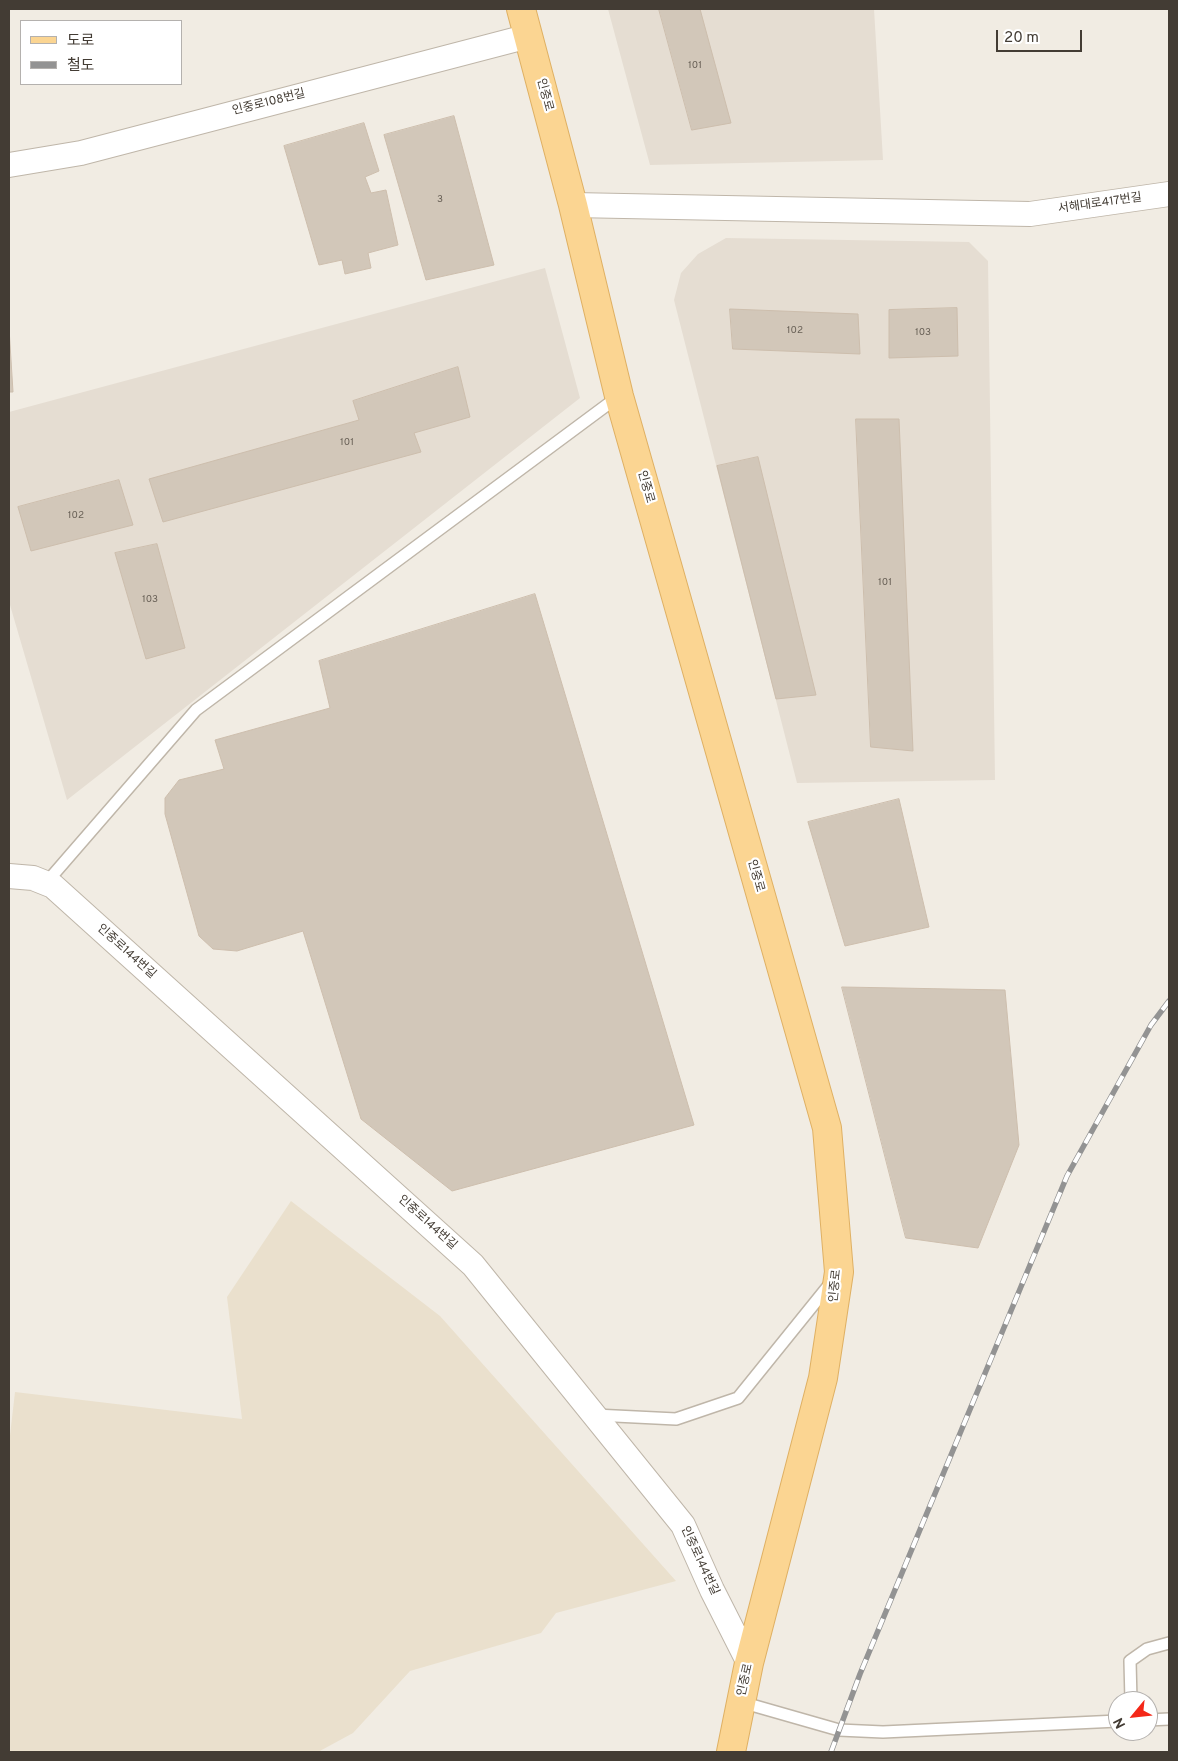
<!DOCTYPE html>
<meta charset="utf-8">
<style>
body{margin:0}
#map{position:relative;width:1178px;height:1761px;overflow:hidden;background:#f1ece3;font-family:Overpass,"Noto Sans KR",sans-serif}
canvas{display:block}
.frame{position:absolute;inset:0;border:10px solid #433c34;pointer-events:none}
.legend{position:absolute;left:20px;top:20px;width:162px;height:65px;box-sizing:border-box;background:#fff;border:1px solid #b4b1ae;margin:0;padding:6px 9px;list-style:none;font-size:15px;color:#433c34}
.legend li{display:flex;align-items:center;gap:10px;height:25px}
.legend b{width:25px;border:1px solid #b4b1ae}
.north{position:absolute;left:1108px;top:1691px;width:50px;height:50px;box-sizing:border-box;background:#fff;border:1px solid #b4b1ae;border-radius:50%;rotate:242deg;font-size:14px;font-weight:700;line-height:20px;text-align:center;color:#433c34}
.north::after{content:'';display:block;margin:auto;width:18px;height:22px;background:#f42818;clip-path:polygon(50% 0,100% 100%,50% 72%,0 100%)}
.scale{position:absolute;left:996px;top:30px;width:86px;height:22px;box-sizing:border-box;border:2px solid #433c34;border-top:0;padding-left:6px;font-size:15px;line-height:18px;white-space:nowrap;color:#433c34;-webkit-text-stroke:4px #fff;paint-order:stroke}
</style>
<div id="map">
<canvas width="1178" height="1761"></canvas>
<div class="frame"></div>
<ul class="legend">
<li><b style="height:6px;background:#fbd592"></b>도로</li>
<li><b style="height:6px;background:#939393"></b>철도</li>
</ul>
<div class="north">N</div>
<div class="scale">20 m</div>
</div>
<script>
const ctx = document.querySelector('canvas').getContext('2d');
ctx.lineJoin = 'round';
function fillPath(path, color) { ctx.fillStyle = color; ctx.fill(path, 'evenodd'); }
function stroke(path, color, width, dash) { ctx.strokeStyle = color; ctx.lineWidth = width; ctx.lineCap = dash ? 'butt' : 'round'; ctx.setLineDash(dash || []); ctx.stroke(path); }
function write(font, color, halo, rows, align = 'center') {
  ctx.font = font + ' Overpass,"Noto Sans KR",sans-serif'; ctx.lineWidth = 4.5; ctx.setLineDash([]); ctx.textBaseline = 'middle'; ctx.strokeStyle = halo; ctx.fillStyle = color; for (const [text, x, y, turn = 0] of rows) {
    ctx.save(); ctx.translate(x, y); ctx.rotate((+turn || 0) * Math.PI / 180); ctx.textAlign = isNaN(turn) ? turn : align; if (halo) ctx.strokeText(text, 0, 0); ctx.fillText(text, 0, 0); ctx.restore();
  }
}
fillPath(new Path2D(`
 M608,9H874L883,160L650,165Z
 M726,238L969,242L988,261L995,780L797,783L674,300L681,273L698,254Z
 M545,268L580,398L67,800L10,605H9V412Z`), '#e5ddd2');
fillPath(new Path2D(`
 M291,1201L440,1316L676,1581L556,1613L541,1633L410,1671L353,1733L318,1752H9V1444L15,1392L242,1419L227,1297Z`), '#eae0cd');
const building = new Path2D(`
 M659,9H700L731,123L692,130Z
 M454,116L494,265L426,280L384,135Z
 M364,123L379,171L365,177L371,193L386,190L398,245L368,253L371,268L345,274L342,260L319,265L284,146Z
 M957,308L958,356L889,358V310Z
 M730,309L858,314L860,354L733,349Z
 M9,328L13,392H9Z
 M458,367L470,417L414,433L421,452L163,522L149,479L359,420L353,401Z
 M856,419H899L913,751L871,747Z
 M758,457L816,695L776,699L717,466Z
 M119,480L133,525L31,551L18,507Z
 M157,544L185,648L146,659L115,553Z
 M535,594L694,1125L452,1191L361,1119L303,931L237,951L213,949L199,936L165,814V798L179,780L224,769L215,740L330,708L319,661Z
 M899,799L929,927L845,946L808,822Z
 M842,987L1005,990L1019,1145L978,1248L906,1238Z`);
fillPath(building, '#d2c7b9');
stroke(building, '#cdbead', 1);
const service = new Path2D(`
 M46,883L196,710L619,396
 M595,1415L676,1419L738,1398L830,1284
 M1131,1701L1130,1661L1147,1649L1169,1643
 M741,1702L839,1730L883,1732L1118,1721
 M1148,1720L1169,1719`);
const minor = new Path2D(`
 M9,165L81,153L529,36
 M573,205L1030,214L1169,194
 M9,876L33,878L53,886L473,1265L683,1525L712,1590L749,1663`);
const primary = new Path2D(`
 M521,9L573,205L619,396L827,1128L839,1272L823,1378L749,1663L731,1752`);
stroke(service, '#bfb6a9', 14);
stroke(minor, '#bfb6a9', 26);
stroke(primary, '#dfb063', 30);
stroke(service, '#fff', 11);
stroke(minor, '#fff', 24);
stroke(primary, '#fbd592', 28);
const rail = new Path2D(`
 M831,1752L860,1674L1067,1176L1151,1025L1169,1001`);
stroke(rail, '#939393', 5.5);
stroke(rail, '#fff', 4, [11]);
write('10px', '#675f55', null, [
 ["101",695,66],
 ["3",440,200],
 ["102",795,331],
 ["103",923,333],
 ["101",347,443],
 ["102",76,516],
 ["101",885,583],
 ["103",150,600]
]);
write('12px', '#433c34', '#fff', [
 ["인중로",544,95,75],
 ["인중로108번길",269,103,-14],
 ["서해대로417번길",1100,204,-8],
 ["인중로",645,487,74],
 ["인중로",755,876,74],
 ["인중로144번길",126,952,42],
 ["인중로144번길",427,1223,42],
 ["인중로",836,1286,-84],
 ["인중로144번길",699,1561,65],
 ["인중로",746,1680,-77]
]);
</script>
